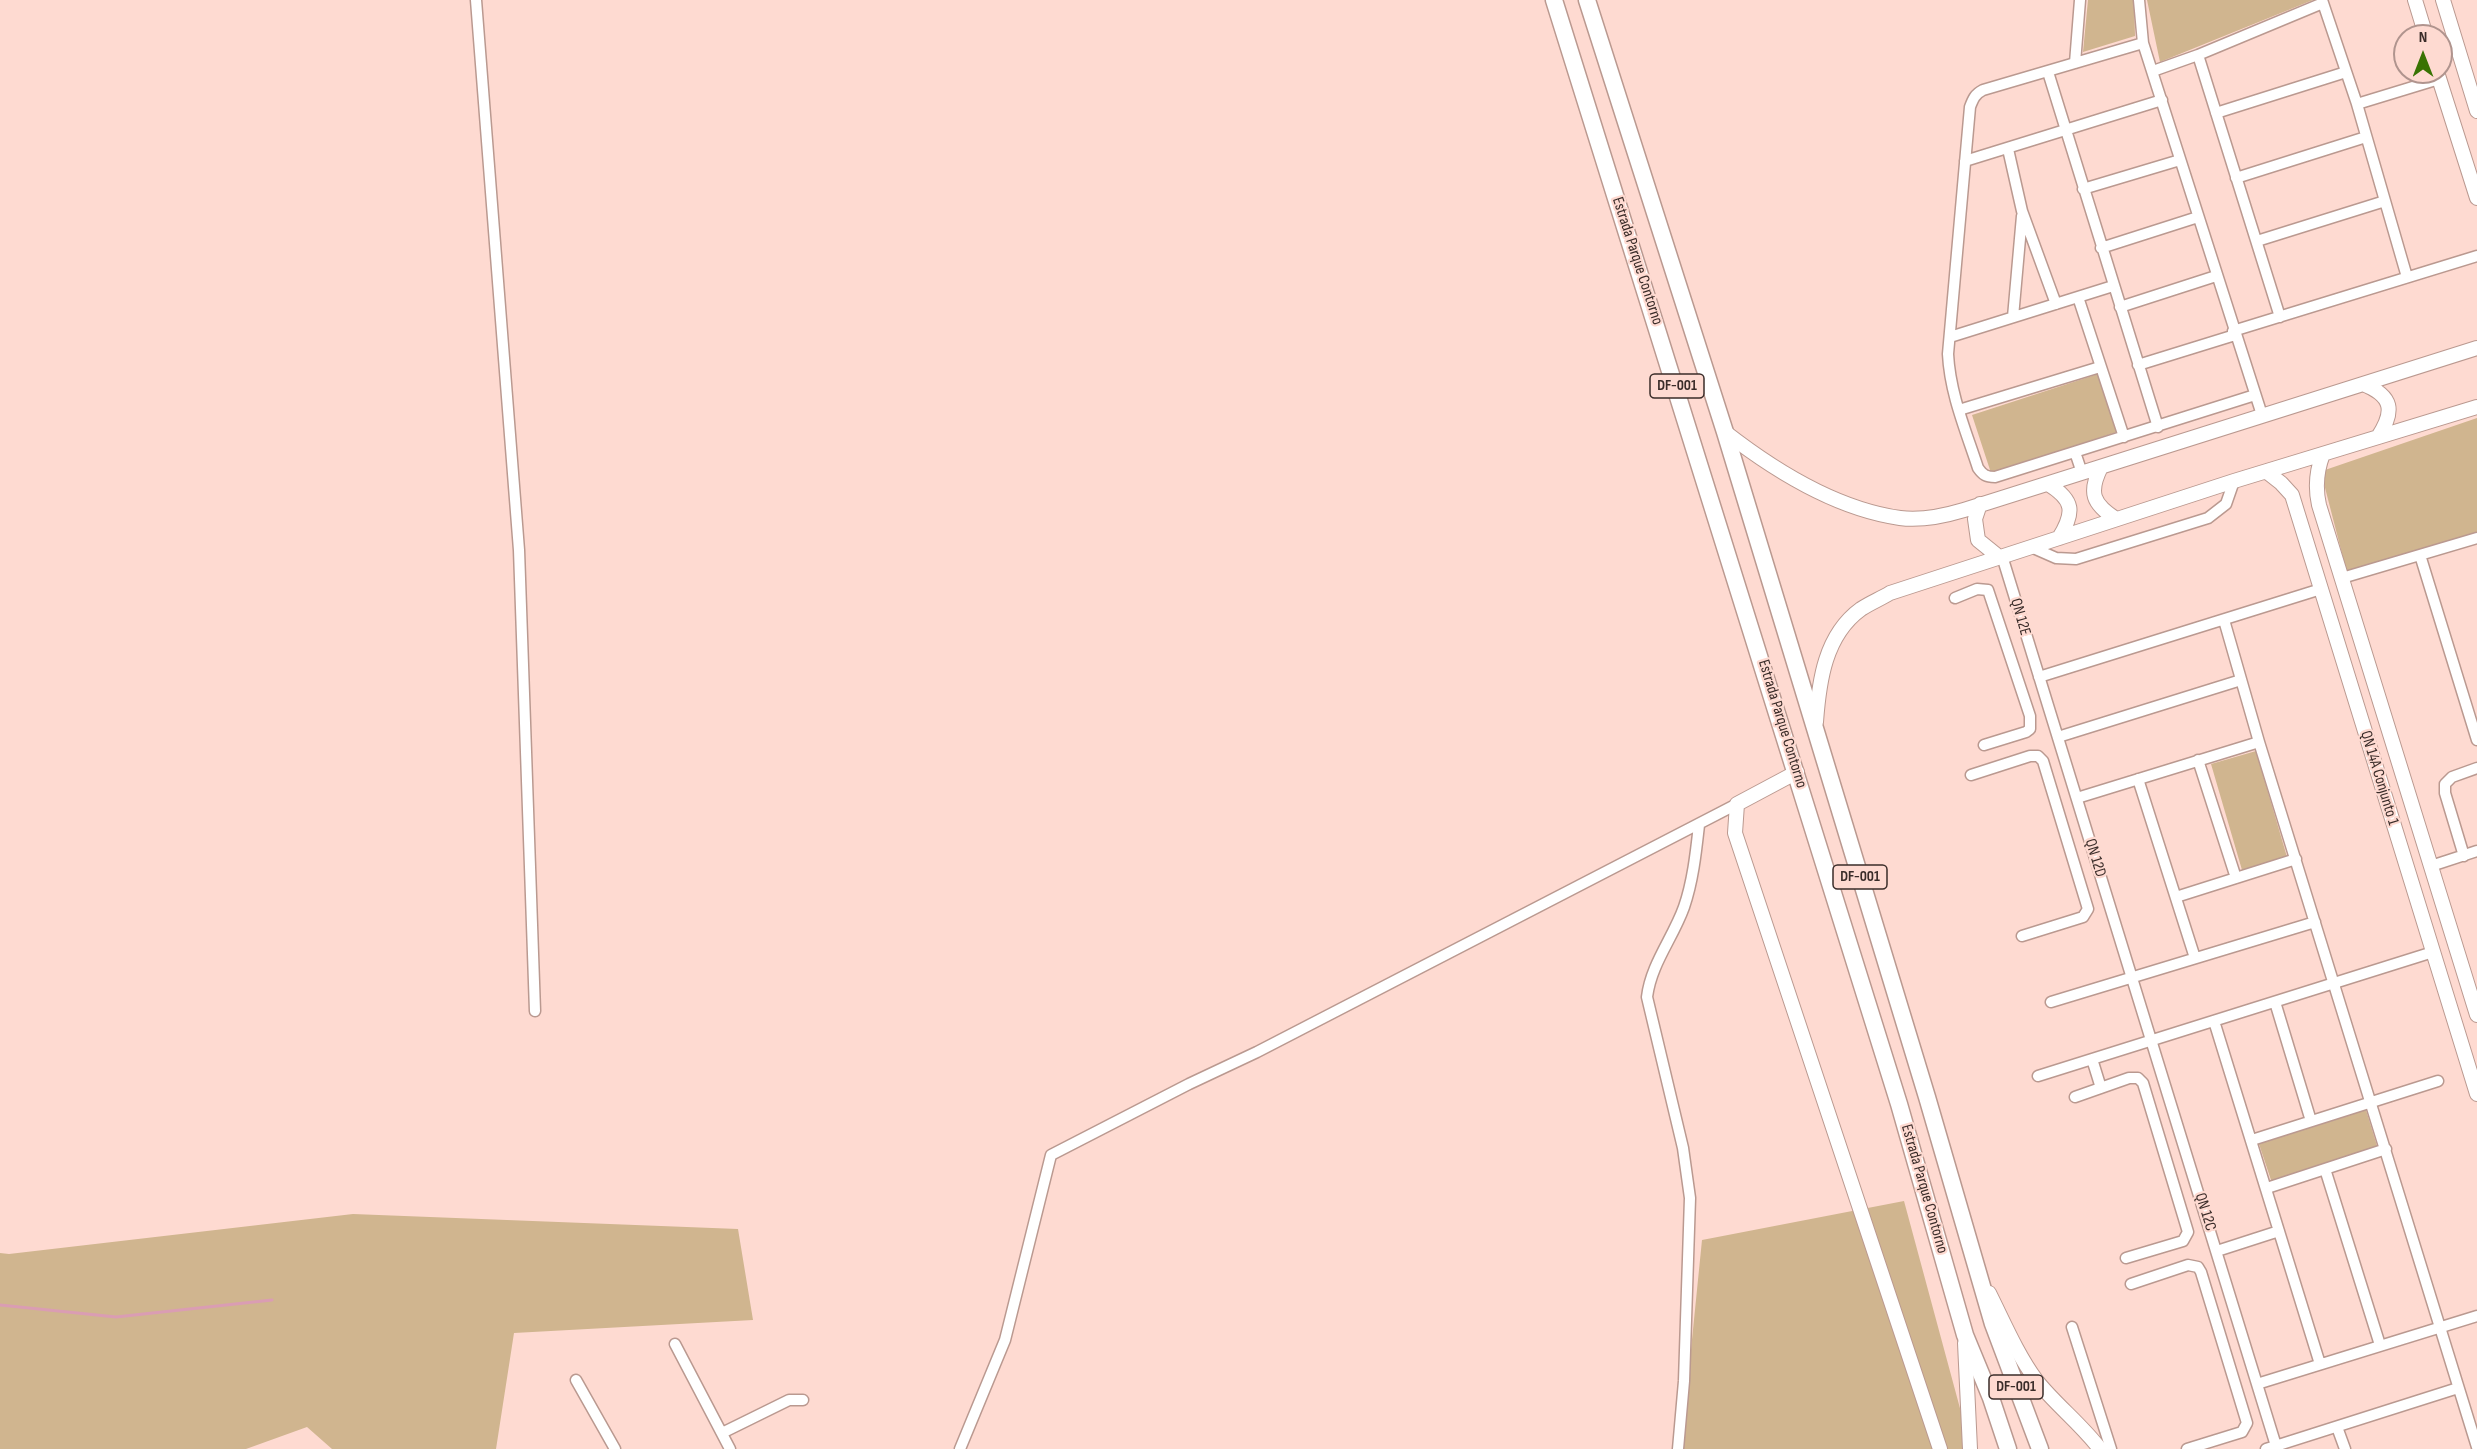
<!DOCTYPE html>
<style>
body{margin:0}
#map{position:relative;width:2477px;height:1449px;overflow:hidden;background:#fedad1;font-family:"Sofia Sans Condensed",sans-serif}
canvas{display:block}
.north{position:absolute;left:2393px;top:24px;width:60px;height:60px;box-sizing:border-box;background:#fedad1;border:2px solid #b0948e;border-radius:50%;rotate:0deg;font-size:16px;font-weight:700;line-height:24px;text-align:center;color:#3a2c29}
.north::after{content:'';display:block;margin:auto;width:21px;height:27px;background:#397303;clip-path:polygon(50% 0,100% 100%,50% 72%,0 100%)}
</style>
<div id="map">
<canvas width="2477" height="1449"></canvas>
<div class="north">N</div>
</div>
<script>
const ctx = document.querySelector('canvas').getContext('2d');
ctx.lineJoin = 'round';
function fillPath(path, color) { ctx.fillStyle = color; ctx.fill(path, 'evenodd'); }
function stroke(path, color, width, dash) { ctx.strokeStyle = color; ctx.lineWidth = width; ctx.lineCap = dash ? 'butt' : 'round'; ctx.setLineDash(dash || []); ctx.stroke(path); }
function write(font, color, halo, rows, align = 'center') {
  ctx.font = font + ' "Sofia Sans Condensed",sans-serif'; ctx.lineWidth = 4.5; ctx.setLineDash([]); ctx.textBaseline = 'middle'; ctx.strokeStyle = halo; ctx.fillStyle = color; for (const [text, x, y, turn = 0] of rows) {
    ctx.save(); ctx.translate(x, y); ctx.rotate((+turn || 0) * Math.PI / 180); ctx.textAlign = isNaN(turn) ? turn : align; if (halo) ctx.strokeText(text, 0, 0); ctx.fillText(text, 0, 0); ctx.restore();
  }
}
fillPath(new Path2D(`
 M2088,0H2134L2135,36L2083,52Z
 M2147,0H2313L2160,62Z
 M2098,374L2117,432L1991,473L1972,415Z
 M2477,418V534L2347,573L2323,480L2325,470Z
 M2256,751L2287,857L2242,870L2211,764Z
 M2366,1110L2378,1149L2272,1183L2259,1144Z
 M1904,1201L1971,1449H1681L1702,1240Z
 M353,1214L738,1229L753,1320L514,1333L496,1449H332L307,1427L246,1449H0V1253L9,1254Z`), '#d0b58f');
stroke(new Path2D(`
 M0,1305L116,1317L272,1300`), '#da9db3', 3);
const minor = new Path2D(`
 M476,0L519,550L535,1011
 M2139,0L2143,43L2262,415
 M2322,0L2357,104L2407,277
 M2143,43L1983,90C1975,94 1973,99 1970,107L1948,354C1950,394 1966,431 1978,468C1983,475 1986,477 1995,477L2255,395
 M2198,55L2280,317
 M2075,63L2080,0
 M2153,71L2198,55L2323,3
 M2048,72L2158,427
 M2357,104L2439,79
 M2216,113L2346,72
 M2008,149L2022,211L2056,304
 M1965,161L2162,100
 M2236,178L2366,137
 M2083,189L2180,160
 M2257,241L2385,201
 M2101,248L2198,217
 M2078,297L2124,437
 M2120,307L2216,276
 M2013,317L2022,216
 M2233,331L2477,256
 M1950,337L2113,286
 M2138,365L2235,335
 M1959,410L2100,367
 M2075,452L2082,473
 M2031,547L2056,558L2076,559L2208,518L2226,504L2234,481
 M2420,555L2477,740
 M2002,556L2277,1449
 M2342,578L2477,538
 M1955,598L1977,589L1988,590L2030,716V729L2026,732L1984,745
 M2224,620L2259,742L2477,1447
 M2039,677L2321,589
 M2058,737L2241,680
 M2198,760L2236,878
 M1971,775L2030,756H2038L2043,761L2088,909L2083,917L2022,936
 M2138,779L2195,958
 M2077,798L2259,742
 M2464,856L2445,793V784L2452,777L2477,768
 M2431,866L2477,851
 M2176,897L2296,859
 M2051,1002L2315,922
 M2275,1002L2311,1121
 M2214,1021L2320,1364
 M2092,1059L2101,1088
 M2038,1076L2433,952
 M2075,1097L2129,1078H2138L2143,1083L2188,1232L2183,1241L2126,1258
 M2252,1140L2438,1081
 M2325,1169L2380,1345
 M2267,1188L2386,1149
 M2217,1251L2279,1231
 M2131,1284L2188,1265L2198,1267L2201,1272L2247,1423L2242,1432L2187,1449
 M2072,1327L2111,1449
 M675,1344L730,1449
 M576,1380L615,1449
 M2257,1384L2477,1316
 M2337,1427L2345,1449
 M722,1433L789,1400H803
 M960,1449L1005,1340L1051,1155L1189,1084L1257,1052L1737,804
 M1678,1449L1684,1381L1690,1198L1683,1148L1647,997C1651,964 1673,938 1684,907C1693,881 1696,852 1699,825
 M2266,1449L2458,1388`);
const secondary = new Path2D(`
 M2415,0L2426,36
 M2443,0L2477,111
 M2437,72L2477,198
 M2363,384C2393,396 2395,411 2378,437
 M1725,432C1775,471 1836,509 1900,518C1922,521 1944,516 1964,510L2477,348
 M2323,454C2316,472 2315,487 2319,505L2477,1015
 M2101,467C2088,493 2093,504 2116,519
 M2267,472L2281,483L2292,495L2477,1094
 M2048,484C2074,500 2075,512 2059,538
 M1980,504L1975,519L1978,540L1999,557
 M1816,722C1819,681 1825,635 1861,609C1870,603 1880,599 1890,593L2234,481L2477,407
 M1797,772L1737,804L1735,833L1940,1449
 M1989,1293C2004,1323 2017,1354 2036,1380C2056,1405 2081,1424 2100,1449
 M1965,1343L1970,1449`);
const trunk = new Path2D(`
 M1554,0L1899,1104L1965,1335L1991,1398L2008,1449
 M1587,0L1725,432L1927,1097L1993,1324L2040,1449`);
stroke(minor, '#ba9990', 13);
stroke(secondary, '#ba9990', 16);
stroke(trunk, '#ba9990', 19);
stroke(minor, '#fff', 10);
stroke(secondary, '#fff', 14);
stroke(trunk, '#fff', 16);
for (const [x, y, w] of [
 [1677,386,54],
 [1860,877,54],
 [2016,1387,54]
]) { const box = new Path2D(); box.roundRect(x - w / 2, y - 12, w, 24, 4.5); ctx.fillStyle = '#fedad1'; ctx.fill(box); stroke(box, '#3a2c29', 1.5); }
write('bold 15px', '#3a2c29', null, [
 ["DF-001",1677,386],
 ["DF-001",1860,877],
 ["DF-001",2016,1387]
]);
write('16px', '#3a2c29', '#fedad1', [
 ["Estrada Parque Contorno",1637,261,72],
 ["QN 12E",2020,617,74],
 ["Estrada Parque Contorno",1782,724,73],
 ["QN 14A Conjunto 1",2379,778,73],
 ["QN 12D",2095,858,73],
 ["Estrada Parque Contorno",1924,1189,74],
 ["QN 12C",2205,1212,73]
]);
</script>
